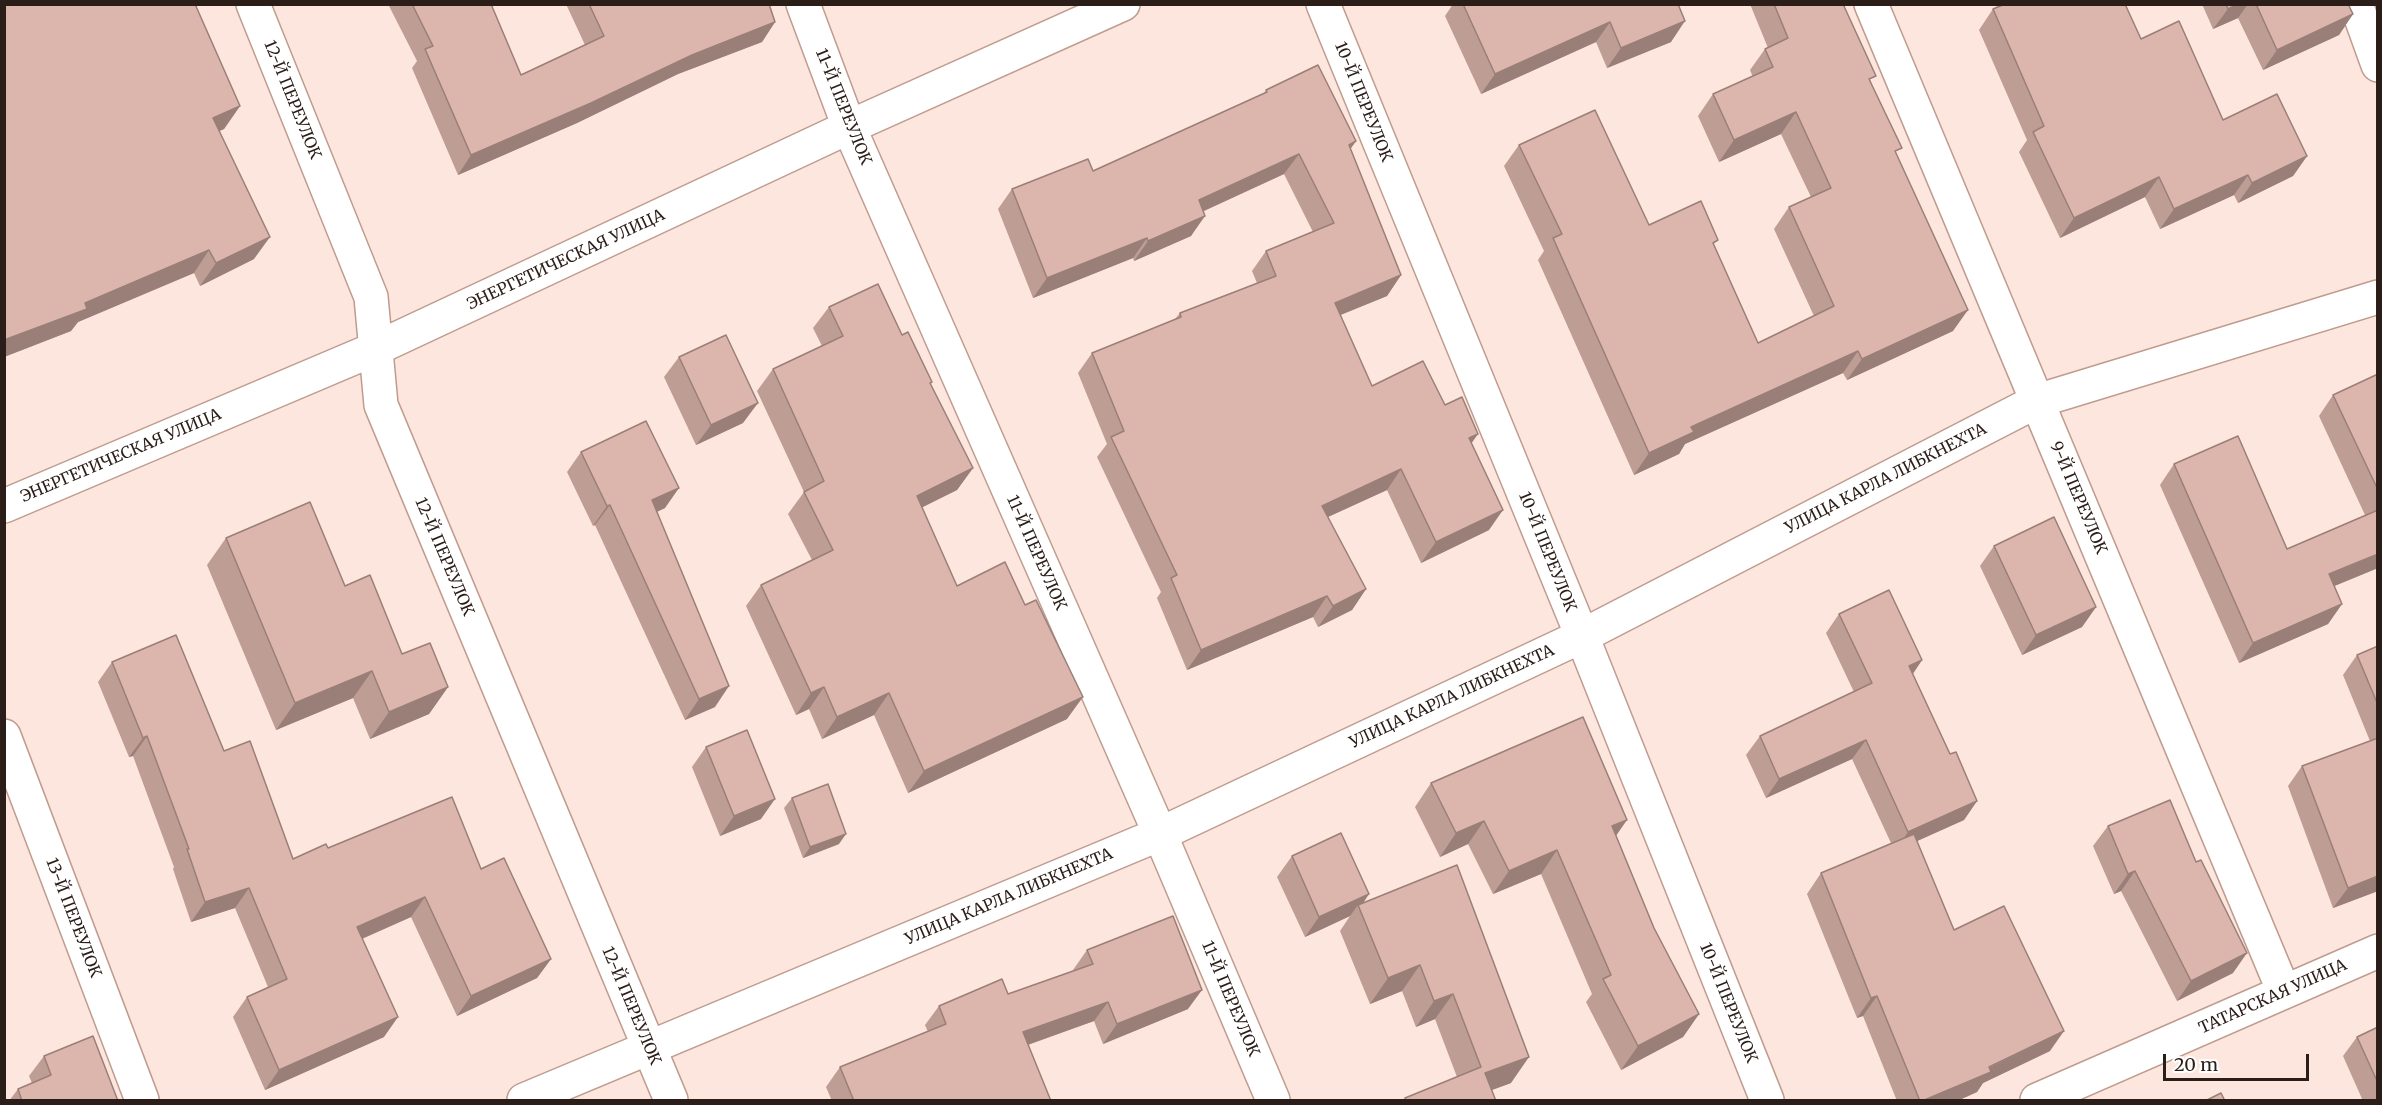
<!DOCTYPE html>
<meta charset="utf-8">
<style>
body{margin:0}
#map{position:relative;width:2382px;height:1105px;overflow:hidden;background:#fde6dd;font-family:Merriweather,serif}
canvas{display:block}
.frame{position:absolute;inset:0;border:6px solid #2b1d18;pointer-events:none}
.scale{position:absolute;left:2163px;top:1054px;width:146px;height:27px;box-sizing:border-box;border:3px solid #2b1d18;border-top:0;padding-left:8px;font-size:18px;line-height:21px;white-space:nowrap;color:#2b1d18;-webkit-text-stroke:4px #fff;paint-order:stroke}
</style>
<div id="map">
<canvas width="2382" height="1105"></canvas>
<div class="frame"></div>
<div class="scale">20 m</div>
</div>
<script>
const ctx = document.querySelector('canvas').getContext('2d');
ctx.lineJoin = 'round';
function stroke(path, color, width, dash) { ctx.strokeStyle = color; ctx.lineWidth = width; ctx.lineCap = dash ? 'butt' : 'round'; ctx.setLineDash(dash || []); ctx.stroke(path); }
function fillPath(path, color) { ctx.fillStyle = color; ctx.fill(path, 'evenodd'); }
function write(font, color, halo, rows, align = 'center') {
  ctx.font = font + ' Merriweather,serif'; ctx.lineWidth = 4.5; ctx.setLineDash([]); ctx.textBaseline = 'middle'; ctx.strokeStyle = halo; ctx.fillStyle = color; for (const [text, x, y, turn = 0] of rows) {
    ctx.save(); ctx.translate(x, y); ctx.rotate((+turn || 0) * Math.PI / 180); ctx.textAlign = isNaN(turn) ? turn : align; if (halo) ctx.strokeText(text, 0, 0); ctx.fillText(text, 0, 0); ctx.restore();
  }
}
const street = new Path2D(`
 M253,4L371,297L381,405L671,1100
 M803,4L849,127L1160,834L1273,1100
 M1871,4L2284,992
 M2356,4L2378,65
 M4,506L377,348L849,127L1123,4
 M4,736L142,1100
 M524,1100L1160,834L1582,636L2037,401L2378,297
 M2037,1100L2378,951`);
const secondary = new Path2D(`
 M1323,4L1582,636L1767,1100`);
stroke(street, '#bf9c8e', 36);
stroke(secondary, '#bf9c8e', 36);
stroke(street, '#fff', 33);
stroke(secondary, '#fff', 33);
fillPath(new Path2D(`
 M388,4H491L521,75L585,45L566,4H769L775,22L762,42L678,74L577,123L458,175L412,68L417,61Z
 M1453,4H1678L1671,42L1607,68L1596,42L1481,94L1445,16Z
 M1750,4H1843L1897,155L1953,331L1847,380L1843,373L1685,444L1679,454L1634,475L1538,260L1544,251L1504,166L1519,145L1649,225L1714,246L1758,343L1814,316L1774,229L1789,207L1811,197L1781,134L1719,162L1698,116L1713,94L1753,77L1750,70L1765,49L1768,48Z
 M2202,4H2348L2353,14L2339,35L2263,70L2238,18L2213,29Z
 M1993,9L2141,39L2223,120L2307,156L2293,176L2238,203L2234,195L2160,229L2145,197L2060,238L2019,152L2027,140L1979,30Z
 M1266,90L1356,141L1350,149L1401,275L1387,296L1340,315L1372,386L1445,405L1471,444L1489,530L1421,563L1387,490L1328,517L1366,589L1352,610L1318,627L1313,617L1187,670L1157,598L1161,592L1097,457L1107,444L1078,373L1092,353L1175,319L1180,313L1257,283L1252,271L1266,251L1313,232L1284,174L1204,211L1191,236L1134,261L1133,258L1033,298L998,209L1012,189L1093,171L1264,94Z
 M240,106L224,129L219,131L254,259L200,286L194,273L78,322L71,331L4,357Z
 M829,307L902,335L930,384L973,468L957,490L922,507L957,586L1067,719L908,793L874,715L822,739L809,709L796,715L746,606L761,585L812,560L788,514L804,492L757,391L773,369L822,346L813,328Z
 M679,357L743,423L696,445L664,377Z
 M2378,374V568L2334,586L2342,604L2328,624L2239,663L2160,485L2174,464L2287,549L2365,515L2319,416L2333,395Z
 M581,452L665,508L657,512L715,707L685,720L595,525L593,526L567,472Z
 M226,538L345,586L402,654L448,687L429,714L370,739L353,698L276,730L207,565Z
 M1994,546L2096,607L2082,627L2022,655L1980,566Z
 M1839,614L1922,660L1913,674L1950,754L1977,801L1964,820L1917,841L1954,930L2050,1051L1983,1083L1977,1092L1957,1101H1897L1863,1016L1857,1018L1807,894L1821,873L1891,843L1852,759L1766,798L1746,755L1760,736L1854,692L1826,633Z
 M2378,646V891L2333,908L2288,786L2302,766L2370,741L2343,675L2357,655Z
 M112,662L224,751L293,859L328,848L481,869L551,959L537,978L457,1016L411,917L362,939L384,1037L265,1090L233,1017L247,997L268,987L235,908L191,922L173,869L174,867L133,756L129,757L98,682Z
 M706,747L761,819L720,836L692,767Z
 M1431,783L1616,835L1654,928L1699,1014L1683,1037L1621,1070L1586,1002L1592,994L1541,874L1493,894L1468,844L1440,857L1415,807Z
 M792,798L839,844L803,858L784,808Z
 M2108,826L2196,862L2233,973L2177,1001L2121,891L2114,894L2093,846Z
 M1292,856L1363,903L1457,865L1511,1083L1492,1090L1496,1101H1404L1405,1098L1457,1077L1435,1019L1416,1027L1402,991L1370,1004L1340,931L1350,916L1305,937L1277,877Z
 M1087,950L1188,1009L1103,1044L1094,1021L1028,1045L1051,1101H832L826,1087L840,1067L928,1032L925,1025L939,1006L1008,994L1074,971L1073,970Z
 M2378,1027V1101H2363L2343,1056L2357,1037Z
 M44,1056L118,1101H9L18,1089L32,1083L29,1076Z`), '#bd9d94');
fillPath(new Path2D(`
 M2238,4H2248L2238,18L2213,29L2228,9Z
 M2353,14L2339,35L2263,70L2277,50Z
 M1685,21L1671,42L1607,68L1621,48Z
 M775,22L762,42L678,74L577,123L458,175L471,155L692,55Z
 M1610,22L1596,42L1481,94L1495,74Z
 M240,106L224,129L197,141L213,118Z
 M1796,112L1781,134L1719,162L1734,140Z
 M1356,141L1342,161L1349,145Z
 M1299,154L1284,174L1184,220L1199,200Z
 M2307,156L2293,176L2238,203L2252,183Z
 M2248,175L2234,195L2160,229L2174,209Z
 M2159,177L2145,197L2060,238L2074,218Z
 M1205,216L1191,236L1134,261L1148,241Z
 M270,237L254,259L200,286L216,263Z
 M1147,238L1133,258L1033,298L1047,278Z
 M209,250L194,273L78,322L71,331L4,357V340L85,303Z
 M1401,275L1387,296L1321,323L1335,303Z
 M1968,310L1953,331L1847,380L1862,359Z
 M1858,351L1843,373L1685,444L1679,454L1634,475L1649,453L1691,427Z
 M758,403L743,423L696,445L711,425Z
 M1478,434L1464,454L1469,438Z
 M973,468L957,490L901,518L917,496Z
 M1401,469L1387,490L1308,526L1322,506Z
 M679,488L665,508L638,520L652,500Z
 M610,505L595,525L593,526L607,506Z
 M1503,510L1489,530L1421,563L1436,542Z
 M2378,554V568L2315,594L2329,574Z
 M1366,589L1352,610L1318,627L1333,606Z
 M1327,596L1313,617L1187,670L1201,650Z
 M2342,604L2328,624L2239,663L2253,643Z
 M2096,607L2082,627L2022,655L2036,635Z
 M1922,660L1909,679V666Z
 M372,671L353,698L276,730L295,703Z
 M729,686L715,707L685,720L699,699Z
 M448,687L429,714L370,739L389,712Z
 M824,687L809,709L796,715L811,693Z
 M889,693L874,715L822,739L837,717Z
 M1083,697L1067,719L908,793L924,771Z
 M147,736L133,756L129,757L143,738Z
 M1866,740L1852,759L1766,798L1779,779Z
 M775,799L761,819L720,836L734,816Z
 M1977,801L1964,820L1895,851L1908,832Z
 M1627,820L1611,843L1612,826Z
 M1484,821L1468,844L1440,857L1456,833Z
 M846,834L839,844L803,858L810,847Z
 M1557,850L1541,874L1493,894L1509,871Z
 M2135,871L2121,891L2114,894L2128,874Z
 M2378,876V891L2333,908L2348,888Z
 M249,888L235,908L191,922L205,902Z
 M1369,894L1360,908L1358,905L1350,916L1305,937L1319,917Z
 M425,897L411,917L343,947L357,927Z
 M2247,953L2233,973L2177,1001L2191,981Z
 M551,959L537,978L457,1016L471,996Z
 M1420,965L1402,991L1370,1004L1388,978Z
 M1202,990L1188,1009L1103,1044L1117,1024Z
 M1453,994L1435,1019L1416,1027L1434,1001Z
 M1877,996L1863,1016L1857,1018L1871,998Z
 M1108,1002L1094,1021L1010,1051L1023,1032Z
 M1699,1014L1683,1037L1621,1070L1638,1046Z
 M398,1017L384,1037L265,1090L279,1070Z
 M2064,1031L2050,1051L1983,1083L1977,1092L1957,1101H1922Z
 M1529,1057L1511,1083L1467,1099L1485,1073Z`), '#9a7f78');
const building = new Path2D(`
 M4,4H195L240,106L213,118L270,237L216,263L209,250L85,303L87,309L4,340Z
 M412,4H491L521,75L604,36L589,4H769L775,22L692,55L591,103L471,155L425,49L433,46Z
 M1463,4H1678L1685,21L1621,48L1610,22L1495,74Z
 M1774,4H1843L1876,76L1869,79L1902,148L1895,151L1968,310L1862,359L1858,351L1691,427L1694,432L1649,453L1553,238L1562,234L1519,145L1595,110L1649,225L1701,201L1718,240L1713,243L1758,343L1834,306L1789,207L1831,188L1796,112L1734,140L1713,94L1773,67L1765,49L1788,38Z
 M2005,4H2125L2141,39L2179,21L2223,120L2277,94L2307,156L2252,183L2248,175L2174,209L2159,177L2074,218L2033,132L2044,126L1993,9Z
 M2226,4H2238L2228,9Z
 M2256,4H2348L2353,14L2277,50Z
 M1318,65L1356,141L1349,145L1401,275L1335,303L1372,386L1423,361L1445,405L1462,397L1478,434L1469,438L1503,510L1436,542L1401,469L1322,506L1366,589L1333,606L1327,596L1201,650L1171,578L1177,575L1111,437L1124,431L1092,353L1181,317L1180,313L1276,276L1266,251L1334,223L1299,154L1199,200L1205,216L1148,241L1147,238L1047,278L1012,189L1088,159L1093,171L1267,92L1266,90Z
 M878,284L902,335L908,332L932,382L930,383L973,468L917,496L957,586L1005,562L1025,605L1036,600L1083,697L924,771L889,693L837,717L824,687L811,693L761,585L833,550L804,492L824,481L773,369L843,336L829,307Z
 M726,335L758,403L711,425L679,357Z
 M2378,374V490L2333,395Z
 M646,421L679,488L652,500L729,686L699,699L610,505L607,506L581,452Z
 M2238,436L2287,549L2378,510V554L2329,574L2342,604L2253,643L2174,464Z
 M310,502L345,586L370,575L402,654L430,643L448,687L389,712L372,671L295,703L226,538Z
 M2054,517L2096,607L2036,635L1994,546Z
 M1889,590L1922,660L1909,666L1950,754L1956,752L1977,801L1908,832L1866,740L1779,779L1760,736L1872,683L1839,614Z
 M176,635L224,751L250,741L293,859L326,844L328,848L452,797L481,869L504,858L551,959L471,996L425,897L357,927L398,1017L279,1070L247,997L287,979L249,888L205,902L187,849H189L147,736L143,738L112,662Z
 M2378,646V705L2357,655Z
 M1583,717L1627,820L1612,826L1654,928L1699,1014L1638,1046L1603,979L1611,975L1557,850L1509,871L1484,821L1456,833L1431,783Z
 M747,730L775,799L734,816L706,747Z
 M2378,738V876L2348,888L2302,766Z
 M828,784L846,834L810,847L792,798Z
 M2170,800L2196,862L2201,860L2247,953L2191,981L2135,871L2128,874L2108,826Z
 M1341,833L1369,894L1319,917L1292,856Z
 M1914,834L1954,930L2004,906L2064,1031L1989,1067L1991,1072L1922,1101H1920L1877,996L1871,998L1821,873Z
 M1457,865L1529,1057L1485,1073L1496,1101H1406L1405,1098L1481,1067L1453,994L1434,1001L1420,965L1388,978L1358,905Z
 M1173,916L1202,990L1117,1024L1108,1002L1023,1032L1051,1101H854L840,1067L946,1024L939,1006L1002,979L1008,994L1093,964L1087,950Z
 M2378,1027V1083L2357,1037Z
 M93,1036L118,1101H22L18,1089L51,1075L44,1056Z
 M2221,1093L2225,1101H2205Z`);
fillPath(building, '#dcb6ac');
stroke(building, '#9a7f78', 1.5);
write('16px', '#2b1d18', '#fff', [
 ["12-Й ПЕРЕУЛОК",292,100,68],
 ["10-Й ПЕРЕУЛОК",1363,102,68],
 ["11-Й ПЕРЕУЛОК",843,107,68],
 ["ЭНЕРГЕТИЧЕСКАЯ УЛИЦА",566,260,-25],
 ["ЭНЕРГЕТИЧЕСКАЯ УЛИЦА",121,456,-23],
 ["УЛИЦА КАРЛА ЛИБКНЕХТА",1886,479,-27],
 ["9-Й ПЕРЕУЛОК",2078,498,67],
 ["10-Й ПЕРЕУЛОК",1547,552,68],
 ["11-Й ПЕРЕУЛОК",1036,553,66],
 ["12-Й ПЕРЕУЛОК",444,557,67],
 ["УЛИЦА КАРЛА ЛИБКНЕХТА",1452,697,-25],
 ["УЛИЦА КАРЛА ЛИБКНЕХТА",1009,897,-23],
 ["13-Й ПЕРЕУЛОК",73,918,69],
 ["ТАТАРСКАЯ УЛИЦА",2273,997,-24],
 ["11-Й ПЕРЕУЛОК",1230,999,67],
 ["10-Й ПЕРЕУЛОК",1728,1003,68],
 ["12-Й ПЕРЕУЛОК",631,1006,67]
]);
</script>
